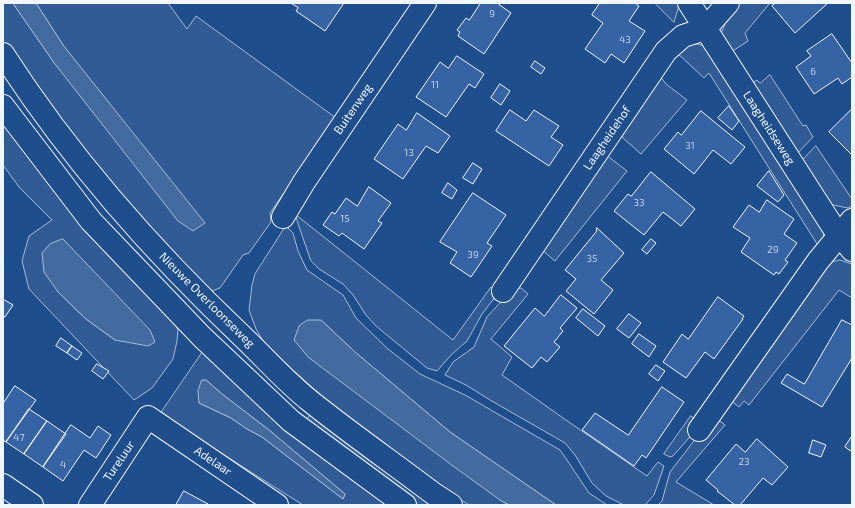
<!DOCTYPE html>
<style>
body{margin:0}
#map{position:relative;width:855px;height:508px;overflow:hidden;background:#1f4e8c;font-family:"Exo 2",sans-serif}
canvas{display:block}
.frame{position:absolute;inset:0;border:4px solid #f2f6ff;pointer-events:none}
</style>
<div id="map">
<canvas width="855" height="508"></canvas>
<div class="frame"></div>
</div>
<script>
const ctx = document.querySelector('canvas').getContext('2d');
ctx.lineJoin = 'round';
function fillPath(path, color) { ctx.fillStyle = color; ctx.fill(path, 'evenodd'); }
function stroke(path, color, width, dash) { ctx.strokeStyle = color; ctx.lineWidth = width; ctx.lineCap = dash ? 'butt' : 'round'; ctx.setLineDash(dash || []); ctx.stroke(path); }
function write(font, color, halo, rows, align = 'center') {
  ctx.font = font + ' "Exo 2",sans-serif'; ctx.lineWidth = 3; ctx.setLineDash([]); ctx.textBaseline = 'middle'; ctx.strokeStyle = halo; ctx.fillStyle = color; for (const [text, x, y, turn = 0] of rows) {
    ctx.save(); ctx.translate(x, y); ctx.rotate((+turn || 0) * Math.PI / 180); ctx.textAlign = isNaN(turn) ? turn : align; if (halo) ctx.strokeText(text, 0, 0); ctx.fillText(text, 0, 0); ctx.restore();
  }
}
const built = new Path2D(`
 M3,3H13L55,64L63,45L36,3H168L187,29L196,16L336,118L270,213L271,222L249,253L243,255L220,288L212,291L206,290L106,180L3,41Z
 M655,3H677L679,6L674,22Z
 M740,3H770L745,33L748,41L728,54L719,38L729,15Z
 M693,43L705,46L824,231L823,240L819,247L709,73L704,78L675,51Z
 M659,75L666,84L687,100L641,154L623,138L620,133Z
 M770,75L803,126L806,125L813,137L794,157L749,85L757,80L760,83Z
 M3,117L172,317L178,330L177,341L173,359L152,388L134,400L29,289L22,261L29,236L52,220L19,187L3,165ZM58,292L115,340L86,319Z
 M816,146L852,199V206L848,208L828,204L800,163Z
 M605,154L627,171L555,261L541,249Z
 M295,214L453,340L491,287L499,292L482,314L467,341L451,355L437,371L427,368L376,326L366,315L353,295L343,284L319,269L311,261Z
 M286,226L293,233L298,251L307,270L343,295L356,318L388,349L420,374L465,395L560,450L567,460L589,493L607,505H556L450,432L355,352L321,320L500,500L509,505H469L413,469L341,413L266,346L256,329L249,310L252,285L255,274Z
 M840,260L852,264V298L839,290L749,405L744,401L739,407L730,400L824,267L832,262Z
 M514,288H521L528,294L491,339L512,357L502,375L566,420L647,476L658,462L664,466L654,495L645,505H624L606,496L592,483L575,455L565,443L490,400L466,385L445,375L453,362L474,347L487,317Z
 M204,350L387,505H303L202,441L161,413ZM206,380L222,394L269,430L345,494L343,499L262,437L247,429L231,418L199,403Z
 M310,415L436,505H418L346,453L307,420Z
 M691,416L696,420L694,430L689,438L673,456L670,457L664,454Z
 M717,419L725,425L676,482L714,505H658L662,501L670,472L700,433Z`);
fillPath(built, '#305b95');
stroke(built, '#a8bbd7', 1);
const water = new Path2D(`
 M13,3H36L63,45L205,223L193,231L178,221L55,64Z
 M63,239L150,330L155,342L148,346L115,340L86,319L58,292L44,272L42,253L50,244Z
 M308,320H321L355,352L450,432L556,505H509L500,500L453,466L308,357L294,340L299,326Z
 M202,380H206L222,394L269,430L345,494L343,499L262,437L247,429L231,418L199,403L198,391Z`);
fillPath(water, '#446ba0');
stroke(water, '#a8bbd7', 1);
const building = new Path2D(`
 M291,3H344L325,31L296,11L298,8Z
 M481,3H497L511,13L484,54L458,36L460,32L457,30L466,18L469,20Z
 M600,3H635L639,6L629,21L645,31L624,63L611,54L605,63L585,49L603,23L592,15Z
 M776,3H828L795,33L772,6Z
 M832,34L852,63V77L842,84L838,78L814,94L796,67L811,56L807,51Z
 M457,56L484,74L475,88L469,84L446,117L416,97L440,62L448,68Z
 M535,61L545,68L541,74L531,67Z
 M500,84L510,91L501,105L491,98Z
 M729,106L739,121L732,130L718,118Z
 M852,109V155L829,132Z
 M510,110L526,121L534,110L559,126L551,137L563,145L549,166L496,131Z
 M701,111L745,147L731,164L713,150L694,174L664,149L678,132L681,135Z
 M417,113L450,136L438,153L426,146L403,179L374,159L398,124L406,130Z
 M473,163L482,169L473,184L463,178Z
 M769,171L784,195L778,202L757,186Z
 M651,172L695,209L681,226L663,212L644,235L614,211L628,194L631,196Z
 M448,183L457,190L452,199L442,193Z
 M369,187L391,203L378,221L382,223L364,249L342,233L339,236L323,225L332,212L335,214L346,198L357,206Z
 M473,193L506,215L487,243L492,246L471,277L450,263L457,252L440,242Z
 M767,200L794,219L784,234L797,243L785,260L788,262L779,274L776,272L774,275L741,252L750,238L733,227L749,205L759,212Z
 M597,228L624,253L601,280L613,290L594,314L566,291L576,279L565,270L596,232Z
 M651,239L656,243L647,254L642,250Z
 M561,295L577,308L560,328L563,331L554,342L560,347L547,362L541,357L532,368L504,346L535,308L544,316Z
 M718,297L744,316L742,319H743L714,359L705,352L686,378L663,362L682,334L688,339Z
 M3,299L13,305L5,317L3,316Z
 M583,309L605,326L598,336L576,318Z
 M629,314L641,323L629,338L617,329Z
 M842,320L852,325V358L822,407L781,383L787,374L804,384Z
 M639,334L656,346L649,357L632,344Z
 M61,338L72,346L67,353L56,346Z
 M72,346L82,353L77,360L67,353Z
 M97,364L109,371L103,379L92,371Z
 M656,365L665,371L658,381L649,374Z
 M15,386L36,400L6,442L3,440V404Z
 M662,387L684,402L646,458L642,455L634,466L582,430L595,413L628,435Z
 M29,409L47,421L24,454L6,442Z
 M47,421L66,434L43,467L24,454Z
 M71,425L90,438L98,426L111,435L96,458L84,450L63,481L43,467Z
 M852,436V452L845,447Z
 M757,439L788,467L772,485L763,478L740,505H735L717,491L718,490L706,480L736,444L745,452Z
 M813,440L826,445L821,457L809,453Z
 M184,491L208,504V505H176Z`);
fillPath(building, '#3563a3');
stroke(building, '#f2f6ff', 1);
const street = new Path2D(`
 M689,3L833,227L852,250
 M283,217L304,182L425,3
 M503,291L666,51L683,36L705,29L728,3
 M699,430L818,261L852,220
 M3,485L32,505
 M90,505L148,417L277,505`);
const secondary = new Path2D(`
 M3,54C70,158 154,253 244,338C266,359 286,382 310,401C350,433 393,463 434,494L451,505
 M3,106L91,221L202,337L291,421L405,505`);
stroke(street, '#f2f6ff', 24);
stroke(secondary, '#f2f6ff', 24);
stroke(street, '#1f4e8c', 22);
stroke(secondary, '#1f4e8c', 22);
write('10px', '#c3d1e8', null, [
 ["9",492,14],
 ["43",625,40],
 ["6",813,72],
 ["11",435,85],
 ["31",690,146],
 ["13",409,153],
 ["33",639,203],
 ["15",345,219],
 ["29",773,250],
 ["39",473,255],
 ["35",592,259],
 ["47",19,438],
 ["23",744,462],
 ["4",63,465]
]);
write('12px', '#f2f6ff', '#1f4e8c', [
 ["Buitenweg",353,109,-56],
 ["Laagheidseweg",769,128,57],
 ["Laagheidehof",607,138,-56],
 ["Nieuwe Overloonseweg",207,300,45],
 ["Tureluur",119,461,-56],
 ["Adelaar",213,461,34]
]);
</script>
